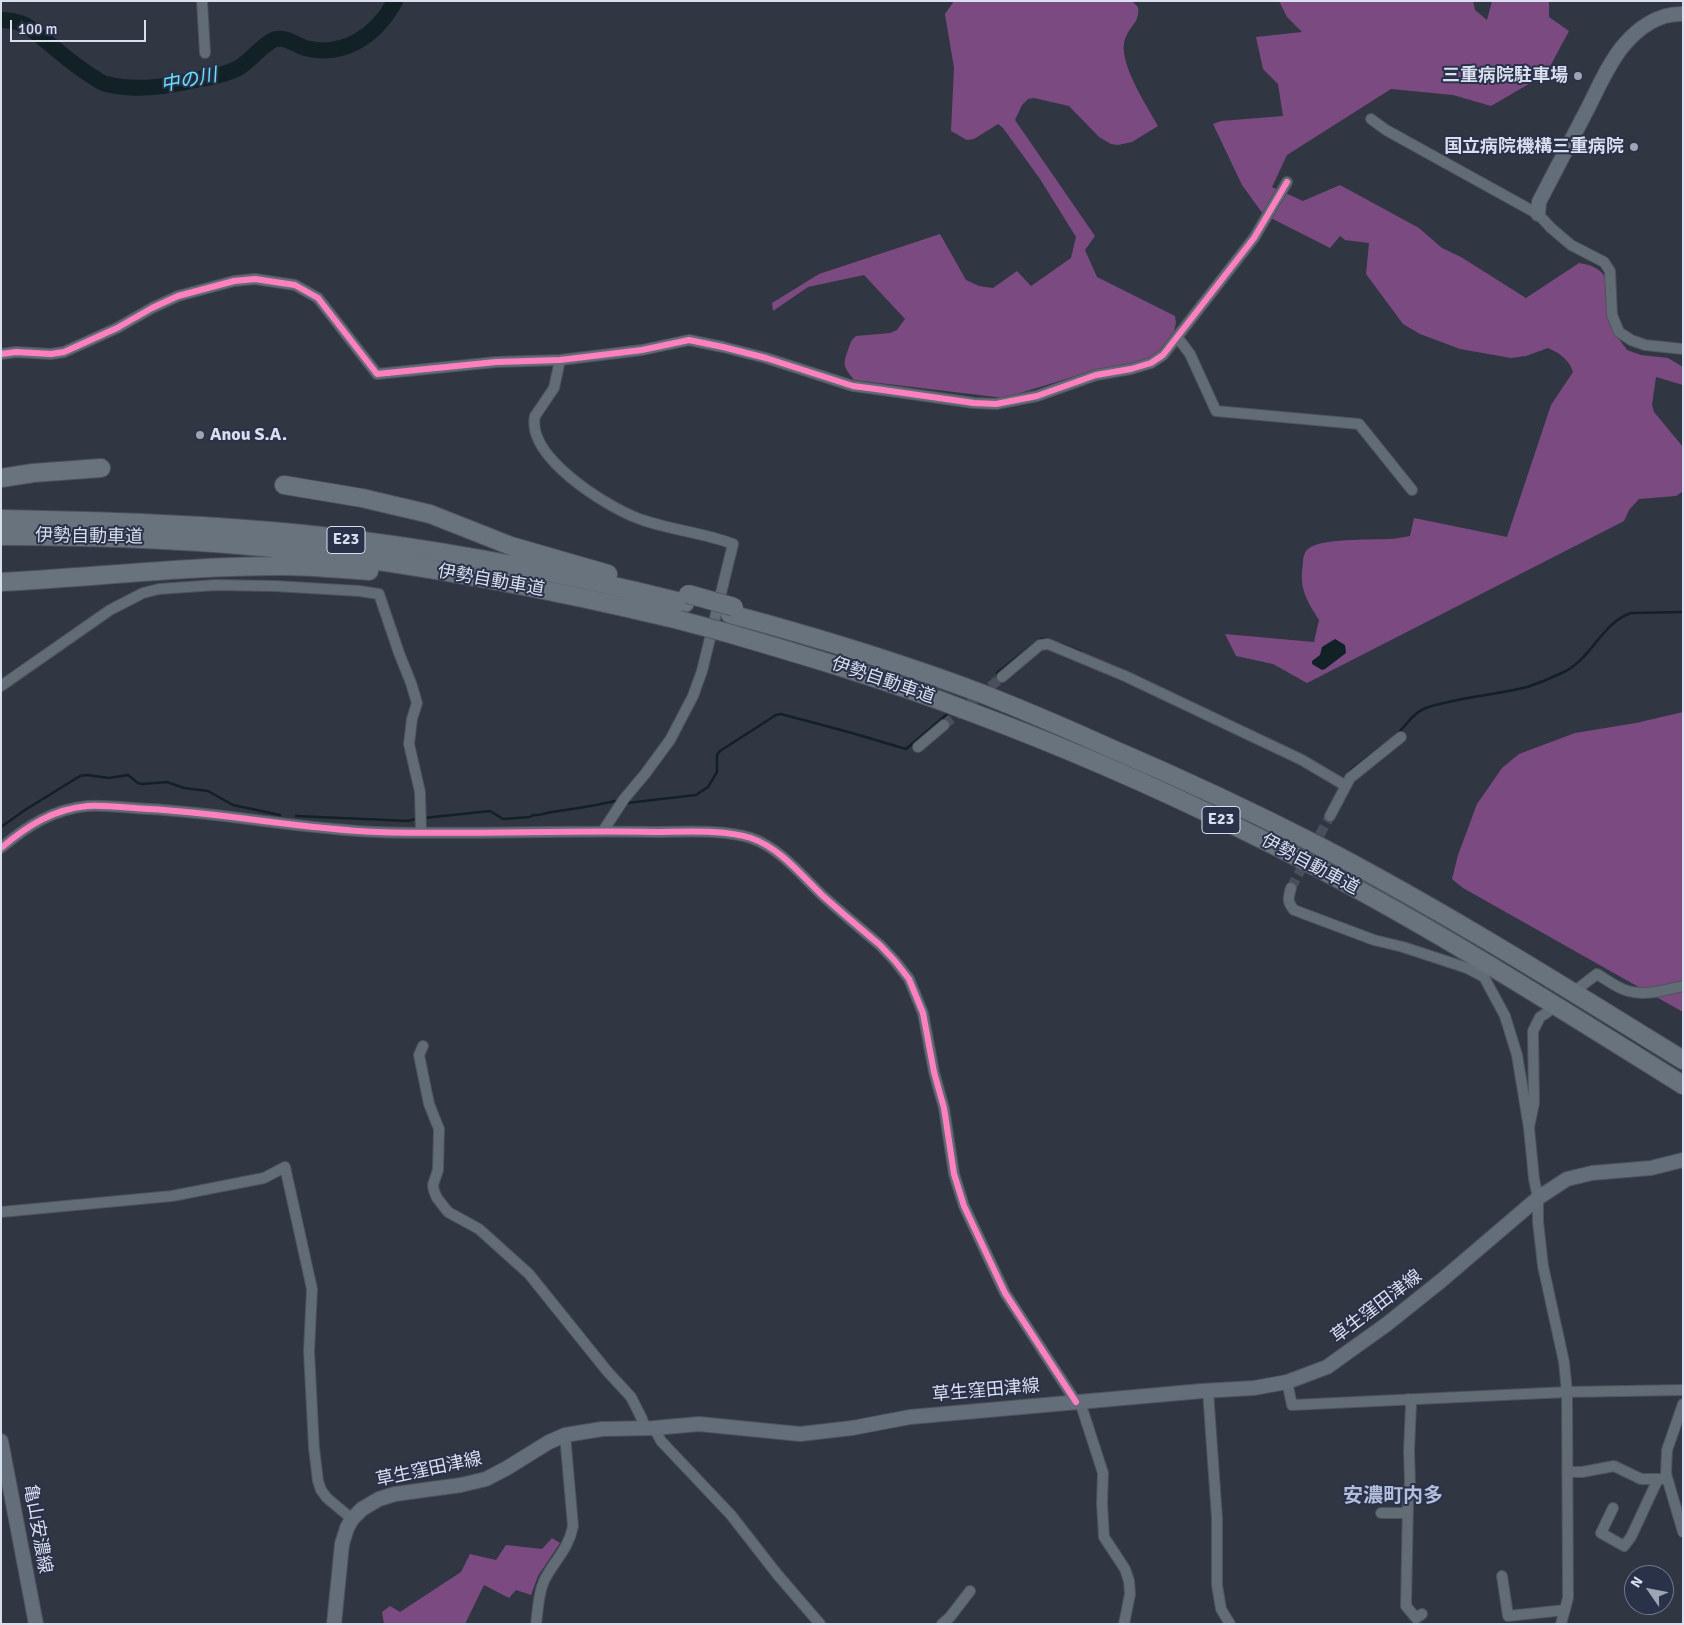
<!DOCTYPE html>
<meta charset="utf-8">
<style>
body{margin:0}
#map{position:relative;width:1684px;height:1625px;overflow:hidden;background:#313643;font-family:Signika,sans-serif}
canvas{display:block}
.frame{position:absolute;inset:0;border:2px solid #d9dfef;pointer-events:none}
.north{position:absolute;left:1624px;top:1565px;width:50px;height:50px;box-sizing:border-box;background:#2a324a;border:1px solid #70778c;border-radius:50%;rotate:303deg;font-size:14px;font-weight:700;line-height:20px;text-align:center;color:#d9dfef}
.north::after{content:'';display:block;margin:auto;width:18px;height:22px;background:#9ea4b3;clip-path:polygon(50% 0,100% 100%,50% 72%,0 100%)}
.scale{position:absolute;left:10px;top:20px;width:136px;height:22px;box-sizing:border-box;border:2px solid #d9dfef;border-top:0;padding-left:6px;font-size:15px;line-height:18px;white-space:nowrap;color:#d9dfef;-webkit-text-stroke:4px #2a324a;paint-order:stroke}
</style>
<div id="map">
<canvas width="1684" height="1625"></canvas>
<div class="frame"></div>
<div class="north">N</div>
<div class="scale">100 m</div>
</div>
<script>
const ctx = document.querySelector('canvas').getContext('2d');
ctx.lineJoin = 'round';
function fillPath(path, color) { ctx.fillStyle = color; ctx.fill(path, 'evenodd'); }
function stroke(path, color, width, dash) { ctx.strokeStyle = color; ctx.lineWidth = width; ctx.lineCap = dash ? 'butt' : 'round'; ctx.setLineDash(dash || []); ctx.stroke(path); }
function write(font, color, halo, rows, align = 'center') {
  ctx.font = font + ' Signika,"Noto Sans JP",sans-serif'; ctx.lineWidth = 4; ctx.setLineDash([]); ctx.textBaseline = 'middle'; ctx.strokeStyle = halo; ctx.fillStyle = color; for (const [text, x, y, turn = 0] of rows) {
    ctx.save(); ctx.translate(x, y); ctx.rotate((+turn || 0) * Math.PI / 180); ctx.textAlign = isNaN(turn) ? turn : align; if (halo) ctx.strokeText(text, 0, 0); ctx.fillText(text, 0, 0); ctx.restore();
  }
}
fillPath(new Path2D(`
 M954,1H1132L1138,7C1140,23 1130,25 1125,39C1117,61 1147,106 1158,126L1132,142L1118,145L1111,144L1099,137L1069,106L1034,98L1028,99L1022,105L1015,120L1095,236L1085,250L1097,277L1175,316L1176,323L1173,336L1159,354L1133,365L1092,371L1004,398L854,380C844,367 842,366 848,350C850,344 851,340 856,336L890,333L897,330L905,319L864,275L808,287L773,311L772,303L819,274L940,234L966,280L979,286L993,288L1017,271L1031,286L1071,258L1076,237L1040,179L1003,128L998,124L974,139L967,140L951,131L954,68L945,14Z
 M1279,1H1473L1475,10L1487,20L1492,1H1549V17L1569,31L1546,74L1491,106L1453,95L1391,89L1287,155L1272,187L1303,201L1340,185L1419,228L1442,248L1461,257L1526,298L1579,263C1591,265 1601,268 1606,279L1611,328L1627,350L1641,355L1668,358L1683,367V385L1656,377L1652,405L1654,412L1683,447L1682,492L1676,496L1639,499L1629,510L1624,521L1307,683L1273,664L1236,656L1225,634L1314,642L1319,620C1306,599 1299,589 1303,563C1303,558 1304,552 1308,549C1320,538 1370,540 1388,539C1395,539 1403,537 1410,536L1414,518L1507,537L1551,405L1573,372C1569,359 1559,353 1548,348L1526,356L1511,358L1460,349L1420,334L1403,324L1366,274L1369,243L1345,240L1340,236L1330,248L1263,214L1242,185L1213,124L1221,121L1283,116L1278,84L1263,69L1256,37L1302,32L1287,17Z
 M1683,712V1012L1463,888L1452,879L1458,855L1477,804L1502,768L1519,754L1575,733L1636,723Z
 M552,1538L560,1543L538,1576L531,1595L516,1590L509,1598L484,1585L465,1624H384L382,1612L390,1606L400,1612L461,1572L470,1554L496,1560L506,1545L542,1549Z`), '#7b4a81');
fillPath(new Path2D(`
 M1335,639L1345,645L1346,653L1325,669L1322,670L1312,664V661L1320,655L1322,647Z`), '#122126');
stroke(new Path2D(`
 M1061,644L1081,652
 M997,673L1035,643L1041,639H1048
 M1222,717L1251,731
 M1397,734C1406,726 1411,715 1422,710C1428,706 1436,705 1444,703C1471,696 1500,694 1527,687C1540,683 1553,677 1566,671C1592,657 1603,622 1631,613L1683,612
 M1347,775L1351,770L1381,747
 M627,803L696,795L708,787L717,772V755L720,751L776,715L781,714L852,733L906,749L951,711
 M296,816L408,821L419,818
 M424,818L490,811L503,819L530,817L533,815C540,816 545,813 552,812C573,809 594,806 615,801
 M1,827L25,810L80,776L87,775L109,778L128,775L138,783L142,784L167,782L184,788L208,791L233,805L280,815`), '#122126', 2.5);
stroke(new Path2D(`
 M1,20C7,20 14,21 20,23C30,26 37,34 45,40C59,52 74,65 90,75C95,78 101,83 106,84C138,92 169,86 200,79C214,77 228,74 240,67C251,60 265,42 276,39C287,37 296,45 305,48C344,58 377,35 395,1`), '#122126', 16);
stroke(new Path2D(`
 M944,725L1002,677
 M1291,888L1330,816`), '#4a4f5d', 10, [10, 5]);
const street = new Path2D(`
 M202,1L205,53
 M1371,119L1386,130L1538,214L1551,228L1571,245L1604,262L1610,271L1612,315L1619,332L1631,340L1645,345L1683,349
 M1178,338L1190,354L1216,411L1359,424L1412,490
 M1,354L16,352L51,354L64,352L117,328L152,308L178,296L234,281L255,279L295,285L318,298L377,374L496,362L560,360L642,350L689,340L723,347L766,358L853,386L876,389L974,403L996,404L1037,396L1096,375L1131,369L1151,363L1163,355L1254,238L1287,182
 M560,360L554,388L535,416C526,457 606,506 637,518C668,530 702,532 733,544L702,671L693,696L670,740L645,774L624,799L603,831
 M1002,677L1040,645L1048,644L1125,676L1302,760L1346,786
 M1,686L110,610L143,593L159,589L216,585L275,586L359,591L379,594L399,653L411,683L417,703L412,719L409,744L420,792L421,832
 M918,747L944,725
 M1330,816L1350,778L1401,737
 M1,848C27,826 53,809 88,806C108,805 128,808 149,809C225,813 300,829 377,832C469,835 561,830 653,832C682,832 723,829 751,838C780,848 801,875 823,896C842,913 861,929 880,945L895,961L909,979L923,1013L934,1072L944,1108L954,1174L964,1206L1005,1293L1076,1402
 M1291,888C1288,898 1287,902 1294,910L1374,940L1403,947L1467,968L1484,977L1505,1016L1517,1055L1529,1128L1534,1179L1538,1198V1222L1543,1266L1564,1362L1567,1392L1568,1598L1561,1624
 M1580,987L1597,974C1607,980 1617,988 1628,991C1645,996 1666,990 1683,986
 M423,1046L419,1055L429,1104L439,1129L438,1170L433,1185L434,1191L437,1198L448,1212L479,1229L529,1274L607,1371L631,1397L642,1419L645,1428
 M1529,1127L1534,1103L1533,1031L1540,1017L1548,1012
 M1,1212L172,1196L264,1178L285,1167L312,1289L309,1351L314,1448L318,1481L321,1490L327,1498L352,1519
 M1287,1382L1292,1405L1567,1392L1683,1390
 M1208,1391L1217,1518V1585L1221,1609L1230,1624
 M1408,1399L1411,1405L1409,1451L1410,1483L1408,1502L1406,1606L1416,1618L1422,1614
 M1080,1402L1103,1473L1102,1503L1104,1537L1125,1569L1129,1581L1130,1594L1124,1624
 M1683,1404L1667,1450L1666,1474L1683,1532
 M654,1428L661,1441L731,1515L777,1574L820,1624
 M1567,1472H1582L1614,1466L1641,1479H1664
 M1613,1508L1601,1533L1624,1546L1631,1537L1658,1479
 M1381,1513H1408
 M1502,1576L1508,1616L1565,1610
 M536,1624C538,1610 538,1594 544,1581C553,1562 569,1549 573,1526L565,1435
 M942,1624L950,1617L970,1591`);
const secondary = new Path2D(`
 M1538,214L1539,202C1556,170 1572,138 1589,106C1599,86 1609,63 1623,46C1638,28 1659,13 1683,14
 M1,1441L36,1624
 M334,1624L342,1544L347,1528L352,1519L362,1509L379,1499L395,1494L461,1485L486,1479L507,1468L549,1442L565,1435L602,1429L654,1428L699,1424L800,1434L852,1428L910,1417L1202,1391L1254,1388L1287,1382L1327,1367L1387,1324L1442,1280L1538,1198L1567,1179L1592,1173L1651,1168L1683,1160`);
const highway = new Path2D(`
 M1,478L33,473L101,468
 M284,485L362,498L430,514L511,546L608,574
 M1,519C102,521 202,524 303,534C432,547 560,572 685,603
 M1,536C102,536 203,540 303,551C430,566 555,590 679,620
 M1,582C95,577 188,566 282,566C311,566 340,569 369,571
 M730,614C816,637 901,663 983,694C1026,711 1068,729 1110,748C1180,778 1249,810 1317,845C1442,910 1563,986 1683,1060
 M724,632C806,656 888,680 968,711C1062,746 1154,786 1243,830C1396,904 1539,995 1683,1085`);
stroke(street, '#4e525d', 12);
stroke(secondary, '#4e525d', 16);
stroke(highway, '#4e525d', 20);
stroke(street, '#626c75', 10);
stroke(secondary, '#636e7a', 14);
stroke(highway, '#69737e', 18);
const highwayBridge = new Path2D(`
 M688,594L734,607
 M679,620L724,632`);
stroke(highwayBridge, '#4e525d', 20, []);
stroke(highwayBridge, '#69737e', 18);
stroke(new Path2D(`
 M1,354L16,352L51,354L64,352L117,328L152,308L178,296L234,281L255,279L295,285L318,298L377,374L496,362L560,360L642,350L689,340L723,347L766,358L853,386L876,389L974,403L996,404L1037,396L1096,375L1131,369L1151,363L1163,355L1254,238L1287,182
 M1,848C27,826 53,809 88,806C108,805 128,808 149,809C225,813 300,829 377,832C469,835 561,830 653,832C682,832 723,829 751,838C780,848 801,875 823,896C842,913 861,929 880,945L895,961L909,979L923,1013L934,1072L944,1108L954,1174L964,1206L1005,1293L1076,1402`), '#ff80c0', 6);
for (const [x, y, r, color] of [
 [1578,76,5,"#9ea4b3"],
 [1634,147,5,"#9ea4b3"],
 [200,435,5,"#9ea4b3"]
]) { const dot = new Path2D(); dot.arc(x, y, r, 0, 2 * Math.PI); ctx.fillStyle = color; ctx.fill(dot); stroke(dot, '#2a324a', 2); }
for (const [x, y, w] of [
 [346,540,38],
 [1221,820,38]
]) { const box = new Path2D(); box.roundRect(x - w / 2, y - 13.5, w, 27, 4); ctx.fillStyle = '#2a324a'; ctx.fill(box); stroke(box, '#d9dfef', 1); }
write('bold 16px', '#d9dfef', null, [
 ["E23",346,540],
 ["E23",1221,820]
]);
write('bold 18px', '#d9dfef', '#2a324a', [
 ["三重病院駐車場",1568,76],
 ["国立病院機構三重病院",1624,147],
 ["Anou S.A.",210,435,"left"]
], 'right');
write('18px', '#d9dfef', '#2a324a', [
 ["伊勢自動車道",89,537,1],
 ["伊勢自動車道",491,581,10],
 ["伊勢自動車道",883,681,19],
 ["伊勢自動車道",1310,865,28],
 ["草生窪田津線",1377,1307,-37],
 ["草生窪田津線",986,1391,-5],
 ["草生窪田津線",429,1470,-12],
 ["亀山安濃線",37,1529,80]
]);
write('italic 19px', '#66e1fe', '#2a324a', [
 ["中の川",189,81,-11]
]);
write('bold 20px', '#b3bedd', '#2a324a', [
 ["安濃町内多",1393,1497]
]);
</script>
